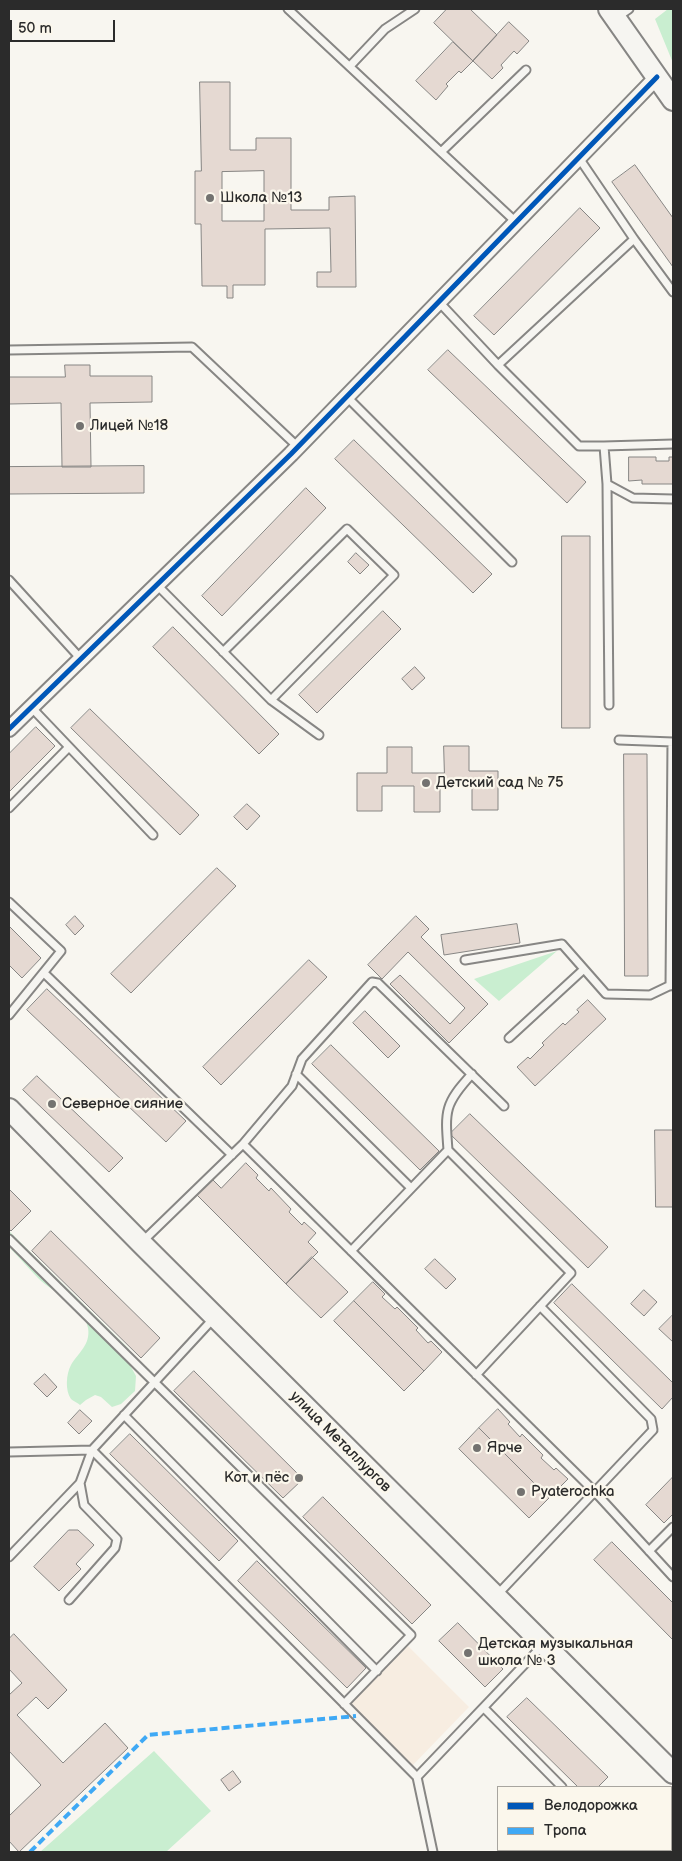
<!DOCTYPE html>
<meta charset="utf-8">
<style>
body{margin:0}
#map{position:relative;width:682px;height:1861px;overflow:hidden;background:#f8f6f0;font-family:"Balsamiq Sans",sans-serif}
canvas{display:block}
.frame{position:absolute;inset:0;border:10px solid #2b2b2b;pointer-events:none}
.legend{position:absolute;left:497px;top:1786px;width:175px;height:65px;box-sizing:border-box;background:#fbf7ec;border:1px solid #a8a59f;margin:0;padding:6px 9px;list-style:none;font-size:15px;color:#2b2b2b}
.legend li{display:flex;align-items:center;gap:10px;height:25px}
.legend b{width:25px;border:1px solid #a8a59f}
.scale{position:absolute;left:10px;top:20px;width:105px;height:22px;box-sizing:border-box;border:2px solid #2b2b2b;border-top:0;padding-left:6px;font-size:15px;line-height:18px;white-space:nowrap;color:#2b2b2b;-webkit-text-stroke:4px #fbf7ec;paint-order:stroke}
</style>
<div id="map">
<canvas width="682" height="1861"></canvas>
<div class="frame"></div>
<ul class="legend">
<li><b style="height:6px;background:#0057b8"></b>Велодорожка</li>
<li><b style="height:6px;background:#3fa9f5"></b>Тропа</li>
</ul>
<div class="scale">50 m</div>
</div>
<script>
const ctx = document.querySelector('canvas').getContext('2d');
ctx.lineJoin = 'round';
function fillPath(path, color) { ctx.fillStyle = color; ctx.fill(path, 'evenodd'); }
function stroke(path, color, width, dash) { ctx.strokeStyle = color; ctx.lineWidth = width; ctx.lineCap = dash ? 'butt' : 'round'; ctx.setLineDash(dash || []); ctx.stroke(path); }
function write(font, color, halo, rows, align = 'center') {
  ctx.font = font + ' "Balsamiq Sans",sans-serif'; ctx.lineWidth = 4.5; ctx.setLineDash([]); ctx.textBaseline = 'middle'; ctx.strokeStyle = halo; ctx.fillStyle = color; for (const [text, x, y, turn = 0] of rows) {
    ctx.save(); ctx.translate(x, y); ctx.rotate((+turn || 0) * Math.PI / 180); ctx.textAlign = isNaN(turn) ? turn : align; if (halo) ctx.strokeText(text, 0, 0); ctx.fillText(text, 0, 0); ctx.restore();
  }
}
fillPath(new Path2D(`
 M408,1646L469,1707L411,1767L349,1706Z`), '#f7ede1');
fillPath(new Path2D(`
 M668,9H673V63L655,19Z
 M557,951L499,1001L474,979Z
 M9,1231L129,1349L125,1356L136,1376L135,1391L121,1404L112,1407L101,1397L95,1395L86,1400L80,1405C78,1403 73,1401 71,1399C65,1391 66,1374 71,1365C77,1354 91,1345 88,1328C83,1303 54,1294 38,1278C28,1268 19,1257 9,1247Z
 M154,1751L211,1811L166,1852H40Z`), '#c9eed0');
const building = new Path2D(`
 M447,9H470L497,35L473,61L434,23Z
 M509,22L529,41L517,54L514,51L501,65L503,68L492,79L473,61Z
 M453,42L473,61L461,73L459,71L446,84L448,86L436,100L416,81Z
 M200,82H230V150H256V138H291V210H329V197L355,196L356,287H317V272H331L330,228L265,229V285H233V298H227V286H202L201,224H195V171H201ZM264,171V221H222V172Z
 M635,165L673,218V267L612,182Z
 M580,208L600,228L494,335L474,316Z
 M448,350L586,482L567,503L428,370Z
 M65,365H90V376H152V402L90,403L91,467H62L61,403L9,404V377H65Z
 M354,440L492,574L473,593L335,459Z
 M629,457H656V461H669V457H673V484H642V480L629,481Z
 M144,466V493L9,494V467Z
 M306,488L326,508L222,616L202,596Z
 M562,536H590V728H562Z
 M356,553L369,565L360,574L348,562Z
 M383,611L401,629L317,713L299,695Z
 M173,627L279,734L259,754L153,647Z
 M415,667L425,678L412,690L402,679Z
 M90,709L199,815L180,835L71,728Z
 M36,727L55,746L9,792V754Z
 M444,746H469V771H498V810H472V785H440V812H414V786H382V811H357V773H387V747H412V773H444Z
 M624,754H647L648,976H625Z
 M247,804L260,816L247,830L234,817Z
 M217,868L236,886L131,993L111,974Z
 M75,916L84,926L75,935L66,925Z
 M416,916L429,929L421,937L488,1004L449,1043L390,984L400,975L450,1024L465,1008L408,952L382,979L368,965Z
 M517,924L520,943L444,955L441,935Z
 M9,926L41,958L22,978L9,965Z
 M309,960L327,977L221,1085L203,1067Z
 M47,989L186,1121L166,1142L27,1010Z
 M588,1000L606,1019L535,1086L517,1067L528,1057L530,1059L544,1045L542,1043L563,1023L565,1025L579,1012L577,1010Z
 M365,1011L400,1046L388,1058L353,1023Z
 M331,1045L439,1151L420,1170L312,1064Z
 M37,1076L123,1158L109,1172L23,1090Z
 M470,1114L608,1247L588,1268L450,1134Z
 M655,1130H673V1207H656Z
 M246,1163L258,1175L256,1178L269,1191L271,1188L291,1209L289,1212L302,1225L304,1222L316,1233L308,1242L318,1252L286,1284L197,1195L212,1179L221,1188Z
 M9,1189L31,1211L11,1231L9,1229Z
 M51,1231L160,1338L141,1358L32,1251Z
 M312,1257L348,1292L321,1318L286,1284Z
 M435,1259L456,1279L446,1289L425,1269Z
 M373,1282L385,1294L382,1297L395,1309L397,1307L418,1328L416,1330L428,1343L431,1341L442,1352L424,1371L354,1301Z
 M572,1284L673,1383V1397L662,1409L554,1303Z
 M644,1290L657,1302L644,1316L631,1304Z
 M354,1301L424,1371L404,1391L334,1321Z
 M672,1316L673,1317V1342L659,1329Z
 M194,1371L303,1479L283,1498L174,1391Z
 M45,1374L57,1387L47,1397L34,1384Z
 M498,1409L510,1422L508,1424L520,1437L522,1434L543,1455L541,1458L554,1470L556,1468L568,1479L549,1498L479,1428Z
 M80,1410L92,1421L79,1434L68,1423Z
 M479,1428L549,1498L529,1518L459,1449Z
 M130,1434L238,1541L219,1561L110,1454Z
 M673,1477V1514L664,1523L646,1505Z
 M323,1497L431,1605L412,1624L303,1517Z
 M69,1530H78L94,1545L76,1564L81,1569L59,1591L34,1567Z
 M612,1542L673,1603V1640L594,1560Z
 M257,1561L366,1668L347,1688L238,1581Z
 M458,1623L503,1669L485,1687L439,1641Z
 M14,1634L67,1690L48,1709L36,1697L17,1715L63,1763L105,1723L128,1748L19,1852L9,1841V1816L41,1785L9,1751V1695L22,1683L9,1669V1639Z
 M527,1698L608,1777L598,1787H578L507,1717Z
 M233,1771L241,1782L229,1791L221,1780Z
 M671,1841L673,1844V1852H643L640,1850H671Z`);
fillPath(building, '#e5d9d2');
stroke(building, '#878684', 1);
const lane = new Path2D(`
 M288,9L517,223
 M616,18L629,9
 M350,66L385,29L415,9
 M441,152L526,70
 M579,158L634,239L673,292
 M439,302L498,365L579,446H604L607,484L633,498L673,499
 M9,350L192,347L298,447
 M498,365L634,239
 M347,397L512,562
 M604,446L673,444
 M607,484L609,705
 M9,580L81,659
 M157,585L271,700L394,575L347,529L223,652
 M271,700L319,735
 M31,707L153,835
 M619,740L673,742
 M9,808L69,747
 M9,902L61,951L9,1015
 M465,960L562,944L584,969
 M44,973L232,1155
 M670,986L672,742
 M509,1038L584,969L606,994L650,995L673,984
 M296,1074L411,1188
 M472,1074C444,1104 445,1111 448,1150L571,1273L476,1375
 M243,1144L595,1492L673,1577
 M9,1239L411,1635L344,1704
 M143,1241L243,1144L292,1086L302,1059L372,982L378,983L504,1106
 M351,1251L448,1150
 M124,1415L377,1671
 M9,1452L92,1450L213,1319
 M649,1551L673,1527
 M9,1557L80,1483L92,1450L417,1777
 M498,1594L653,1430L651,1419L540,1306
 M69,1600L115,1548L117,1539L84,1505L80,1483
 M484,1708L562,1787
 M623,1850L626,1852
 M433,1852L417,1777L543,1645`);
const street = new Path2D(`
 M9,729L291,454L657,77`);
const secondary = new Path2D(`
 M609,9L673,100
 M9,1109L141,1243L673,1773`);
stroke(lane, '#878684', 11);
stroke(street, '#878684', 18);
stroke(secondary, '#878684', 24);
stroke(lane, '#f6f5f1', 7);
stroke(street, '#f6f5f1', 14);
stroke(secondary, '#f6f5f1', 20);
stroke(new Path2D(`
 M30,1852L148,1735L356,1716`), '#3fa9f5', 4, [8, 4]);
stroke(new Path2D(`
 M9,729L291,454L657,77`), '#0057b8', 5);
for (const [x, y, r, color] of [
 [210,198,5,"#737270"],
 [80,426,5,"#737270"],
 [426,783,5,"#737270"],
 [52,1104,5,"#737270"],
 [477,1448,5,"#737270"],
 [299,1478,5,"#737270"],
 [521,1492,5,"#737270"],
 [468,1653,5,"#737270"]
]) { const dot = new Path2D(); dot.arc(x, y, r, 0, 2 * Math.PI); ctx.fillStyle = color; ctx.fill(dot); stroke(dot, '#fbf7ec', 2); }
write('15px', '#2b2b2b', '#fbf7ec', [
 ["Школа №13",220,198],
 ["Лицей №18",90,426],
 ["Детский сад № 75",436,783],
 ["Северное сияние",62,1104],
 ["Ярче",487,1448],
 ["Кот и пёс",289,1478,"right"],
 ["Pyaterochka",531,1492],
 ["Детская музыкальная",478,1644],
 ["школа № 3",478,1661]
], 'left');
write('15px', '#2b2b2b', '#fbf7ec', [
 ["улица Металлургов",340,1442,45]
]);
</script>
